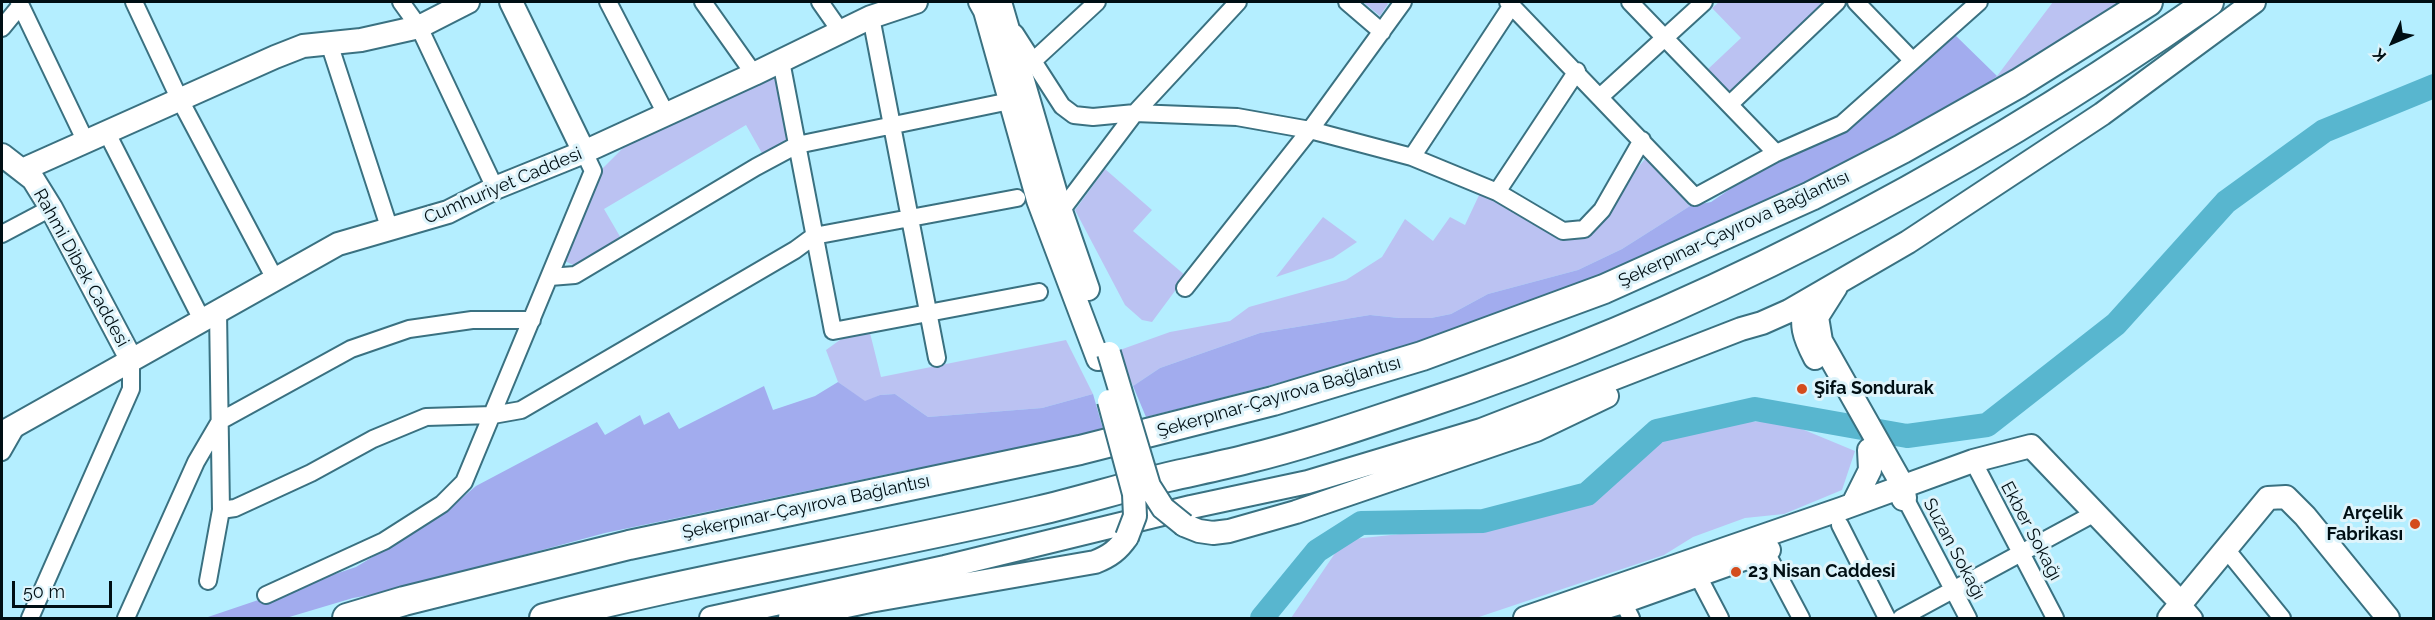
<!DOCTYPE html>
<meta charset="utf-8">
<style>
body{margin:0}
#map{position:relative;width:2435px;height:620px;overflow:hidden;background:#b4eeff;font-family:Raleway,sans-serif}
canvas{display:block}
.frame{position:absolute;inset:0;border:3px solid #000f14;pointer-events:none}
.north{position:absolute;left:2363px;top:12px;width:60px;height:60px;-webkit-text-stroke:4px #def4fb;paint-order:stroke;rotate:226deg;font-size:16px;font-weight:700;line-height:24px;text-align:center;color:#000f14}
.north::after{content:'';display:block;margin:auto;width:21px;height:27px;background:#000f14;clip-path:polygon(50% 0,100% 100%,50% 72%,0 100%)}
.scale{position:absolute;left:12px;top:581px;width:100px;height:27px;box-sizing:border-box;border:3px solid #000f14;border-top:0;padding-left:8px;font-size:18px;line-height:21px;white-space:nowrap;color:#000f14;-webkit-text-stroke:4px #def4fb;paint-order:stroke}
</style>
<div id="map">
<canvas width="2435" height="620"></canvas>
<div class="frame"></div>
<div class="north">K</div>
<div class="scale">50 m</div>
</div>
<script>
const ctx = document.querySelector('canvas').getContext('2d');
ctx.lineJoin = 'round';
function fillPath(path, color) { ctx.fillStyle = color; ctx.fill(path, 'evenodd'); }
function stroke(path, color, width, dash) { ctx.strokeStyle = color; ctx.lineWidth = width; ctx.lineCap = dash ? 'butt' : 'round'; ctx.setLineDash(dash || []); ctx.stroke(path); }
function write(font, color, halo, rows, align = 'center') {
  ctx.font = font + ' Raleway,sans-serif'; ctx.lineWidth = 6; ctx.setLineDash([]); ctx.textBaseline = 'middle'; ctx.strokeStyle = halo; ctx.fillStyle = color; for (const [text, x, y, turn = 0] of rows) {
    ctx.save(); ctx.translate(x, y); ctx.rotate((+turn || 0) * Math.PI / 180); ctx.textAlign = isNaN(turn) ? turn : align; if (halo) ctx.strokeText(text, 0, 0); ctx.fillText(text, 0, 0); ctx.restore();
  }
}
fillPath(new Path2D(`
 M1363,2H1386L1388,4L1380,16Z
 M1719,2H1830L1729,96L1706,71L1741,38L1712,8Z
 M2053,2H2120L1980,90L1997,76Z
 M771,76L778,80L789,141L763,155L746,125L604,209L622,240L577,267L563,260L603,168L625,146Z
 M1647,159L1690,206L1622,249L1578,270L1488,294L1451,314L1431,318H1399L1370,315L1260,333L1160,368L1133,386L1117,351L1170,332L1230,321L1249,307L1346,280L1382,257L1405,219L1433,241L1450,217L1465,225L1481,191L1565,239H1578L1584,235L1644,160Z
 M1105,169L1152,210L1133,231L1186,276L1152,322L1142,320L1125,305L1075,210Z
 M1323,217L1357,242L1333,258L1276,277Z
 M869,329L881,377L1066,340L1093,394L1042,408L928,417L895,394L880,395L865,402L838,382L826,350L844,337Z
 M1727,421L1785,422L1855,451L1842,490L1784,514L1745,518L1693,537L1664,555L1476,618H1291L1344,540L1476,526L1563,506L1617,481L1661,440Z`), '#bbc2f2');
fillPath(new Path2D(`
 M1954,34L1997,76L1980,90C1838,169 1691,243 1538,301C1411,349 1278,384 1146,417L1133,386L1160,368L1260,333L1370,315L1399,318H1431L1451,314L1488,294L1578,270L1622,249L1690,206L1711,202L1776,158L1844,133Z
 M838,382L865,401L880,395L895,394L928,417L1042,408L1093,394L1103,429L922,470L917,468L605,533L387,592L353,598L286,618H205L356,567L443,514L476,486L597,422L605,435L640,415L644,425L669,412L679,429L764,386L773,410L815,396Z`), '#a2acee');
stroke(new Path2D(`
 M1262,618L1317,551L1361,523L1483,521L1587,494L1657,431L1755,409L1907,436L1987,425L2116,324L2226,202L2324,131L2434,86`), '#58b6cf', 24);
const street = new Path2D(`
 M19,2L86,142
 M134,2L179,98L275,279
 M401,2L419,27L495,188
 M608,2L666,114
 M703,2L754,74
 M820,2L841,32
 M1347,2L1382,32
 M1508,2L1695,197L1776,153L1842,124L1979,2
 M1630,2L1776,153
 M1856,2L1912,60
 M871,17L937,358
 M2,28L20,6
 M1015,33L1062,106L1074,115L1093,117L1135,113L1237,117L1310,130L1412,157L1497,192L1563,231L1584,229L1602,210L1642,140
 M329,43L390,230
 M781,61L833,331L1039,292
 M1032,62L1097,2
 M1601,96L1704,2
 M1730,104L1837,2
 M107,133L202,320
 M1412,157L1512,5
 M1497,192L1577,71
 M1061,211L1135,113L1238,2
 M2,234L51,208
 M550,277L575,275L756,167L797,145L1010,101
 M1185,288L1310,130L1403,2
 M2,452L18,424
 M1973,461L2055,618
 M1905,498L1968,618
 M221,510L235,508L311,473L373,439L426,417L493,415L521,410L795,250L814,236L1017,198
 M1840,525L1887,618
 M2226,549L2282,618
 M1766,552L1801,618
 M1698,576L1720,618
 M208,581L221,510L218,311
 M266,595L384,541L442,504L464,482L593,171L584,152
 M1623,602L1631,618
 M2182,604L2194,618
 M30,618L131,389V359
 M126,618L196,462L220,421L351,349L409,329L472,320H532
 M1901,618L2095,513`);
const secondary = new Path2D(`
 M511,2L584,152
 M980,2L985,11L1038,200L1098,359
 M1000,2L1061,211L1088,289
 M2,155L33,179L51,208L131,359
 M22,170L275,57L303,46L361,40L419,27L468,2
 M1836,287L1817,317L1821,341L1903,486L1905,498L1903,499
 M1807,301C1799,324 1804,337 1815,358
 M2,433L338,244L448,212L495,188L584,152L754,74L871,17L916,2
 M1853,504L1870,470L1869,450
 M1184,525L1199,531L1213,533L1229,531L1296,512L1536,430L1607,396
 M1573,617L1623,602L1769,550
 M711,618L945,567L1191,507L1308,482L1481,430L1741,329L1762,323L1789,311L1908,242L2102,114L2254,2
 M790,618L870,601L1095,562C1110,556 1118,550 1127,537
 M1525,618L1841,509L1973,461L2031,446L2182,604
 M2169,618L2268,498L2286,497L2305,516L2388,618`);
const highway = new Path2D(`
 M347,618L404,601L629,545L1080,450L1273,401L1422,356L1604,289L1811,196L1902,149L2019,83L2148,2
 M544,618C707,576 873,549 1037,511C1081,501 1124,487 1168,477C1194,471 1220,466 1247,459C1305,445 1362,425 1419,406C1702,312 1965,173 2209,2`);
stroke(street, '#3a7181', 20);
stroke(secondary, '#3a7181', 26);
stroke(highway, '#3a7181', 32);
stroke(street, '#fff', 16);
stroke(secondary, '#fff', 22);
stroke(highway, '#fff', 28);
const secondaryBridge = new Path2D(`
 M1109,353L1149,486L1163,508L1184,525
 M1109,401L1134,494L1135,516L1127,537`);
stroke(secondaryBridge, '#3a7181', 26, []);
stroke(secondaryBridge, '#fff', 22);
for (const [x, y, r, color] of [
 [1802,389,6,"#d44c1d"],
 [2415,524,6,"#d44c1d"],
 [1736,572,6,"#d44c1d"]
]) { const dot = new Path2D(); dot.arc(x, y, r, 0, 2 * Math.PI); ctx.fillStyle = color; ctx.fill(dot); stroke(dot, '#def4fb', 2); }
write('18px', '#000f14', '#def4fb', [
 ["Cumhuriyet Caddesi",503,186,-23],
 ["Şekerpınar-Çayırova Bağlantısı",1734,229,-25],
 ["Rahmi Dibek Caddesi",81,268,61],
 ["Şekerpınar-Çayırova Bağlantısı",1279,397,-16],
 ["Şekerpınar-Çayırova Bağlantısı",806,507,-12],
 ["Ekber Sokağı",2031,531,62],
 ["Suzan Sokağı",1954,549,62]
]);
write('bold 18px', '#000f14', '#def4fb', [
 ["Şifa Sondurak",1814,389],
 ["Arçelik",2403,514,"right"],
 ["Fabrikası",2403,535,"right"],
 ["23 Nisan Caddesi",1748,572]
], 'left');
</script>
